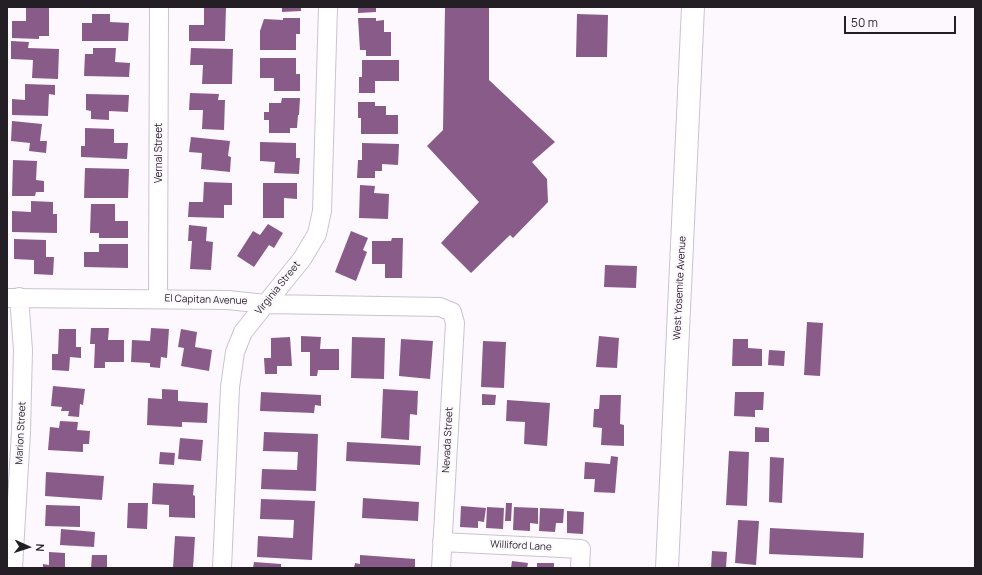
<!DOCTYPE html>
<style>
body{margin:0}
#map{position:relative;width:982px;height:575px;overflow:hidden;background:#fcf8fe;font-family:Manrope,sans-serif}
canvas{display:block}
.frame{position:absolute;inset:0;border:8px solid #231f24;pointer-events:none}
.north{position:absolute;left:8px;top:527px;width:40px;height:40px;-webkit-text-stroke:3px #fcf8fe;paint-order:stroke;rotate:93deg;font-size:11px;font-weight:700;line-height:16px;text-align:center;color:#231f24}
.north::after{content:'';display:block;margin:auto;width:14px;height:18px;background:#231f24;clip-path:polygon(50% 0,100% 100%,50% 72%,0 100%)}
.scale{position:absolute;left:844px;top:16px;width:112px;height:18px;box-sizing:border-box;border:2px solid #231f24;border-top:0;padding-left:5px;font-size:12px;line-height:14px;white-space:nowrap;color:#231f24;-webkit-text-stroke:3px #fcf8fe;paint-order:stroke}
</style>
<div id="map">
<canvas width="982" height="575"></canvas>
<div class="frame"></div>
<div class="north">N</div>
<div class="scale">50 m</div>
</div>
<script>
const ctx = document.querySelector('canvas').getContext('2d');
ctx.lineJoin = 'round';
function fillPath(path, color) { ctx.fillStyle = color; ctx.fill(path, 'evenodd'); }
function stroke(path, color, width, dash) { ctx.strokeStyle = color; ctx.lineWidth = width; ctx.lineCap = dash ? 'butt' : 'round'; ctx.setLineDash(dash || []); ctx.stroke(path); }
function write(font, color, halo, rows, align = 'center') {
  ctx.font = font + ' Manrope,sans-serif'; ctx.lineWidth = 4; ctx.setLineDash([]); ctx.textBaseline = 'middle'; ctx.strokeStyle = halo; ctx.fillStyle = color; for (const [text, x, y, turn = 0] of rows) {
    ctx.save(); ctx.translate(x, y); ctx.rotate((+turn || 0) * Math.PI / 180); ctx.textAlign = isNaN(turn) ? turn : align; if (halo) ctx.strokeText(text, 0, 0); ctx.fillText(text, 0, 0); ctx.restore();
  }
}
fillPath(new Path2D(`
 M26,7H49V36H39V39L12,38V21H26Z
 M204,7H226L225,41H189V25H204Z
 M282,7H301V11L282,12Z
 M358,7H376V12L358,13Z
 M445,7H489V80L555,142L532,162L547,179L548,202L513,238L510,235L471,273L441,243L479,202L427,146L443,130Z
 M92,14H110V22L129,23L128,41H82V23H92Z
 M577,14L608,15L607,57H576Z
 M283,18H300V34H296V50H260V31L264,19L283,20Z
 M358,18H376V21L384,20V32H391V56H366V50H360Z
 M11,41L29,42L28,48L59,49L58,79L32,78L33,60L11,59Z
 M93,48H116L115,62L130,63L129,77L84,76L85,54H93Z
 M191,48L233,49L232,84H202L203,65H190Z
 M260,58H296V74H300V91H274V78H260Z
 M362,60H399V81H375V93H359V77H362Z
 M25,84L55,85V95L49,94L48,116L12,115V99L25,100Z
 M190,93L219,94L218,100H225L224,130L202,129L203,110H189Z
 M86,94L129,95L128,112L109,111V120L91,119V111L86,110Z
 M282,98H300L299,115H298L297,128H290V133H269V120H264V112H269V103H281Z
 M358,102H375V106H386V115H398V134H361V118H358Z
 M12,121L42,124L40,141H47L46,153L29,151L30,143L11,141Z
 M85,128L114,129V143H128L127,159L81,157V146H85Z
 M191,137L230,141L228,156L231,157L230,172L201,169L202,153L189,152Z
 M260,142L296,143V158H300L299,174L274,173L275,162L260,161Z
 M362,143L399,144L398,165L382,164V171H375V178H357L358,160H362Z
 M13,160L37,161L36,180L44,181V192H36L35,196H12Z
 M85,168L129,169L128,198H84Z
 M204,182L232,183V205H224V218L188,217L189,202H203Z
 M263,183H297V199L284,198V218H263Z
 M360,185L375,186L374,193L389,194L388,219L359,218Z
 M31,201L53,202V214H57V233L12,232V211L31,212Z
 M91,204H115V221H128V238H99V233H90Z
 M268,224L283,233L274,248L269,245L254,267L237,256L253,231L260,235Z
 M189,225L207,227L206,241L213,242L211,270L190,269L192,241H188Z
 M351,231L368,238L363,250L367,252L356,281L335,272Z
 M392,238H403L402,278H385V264H372V241H391Z
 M14,239L46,240V257H54L53,275L34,274V260L14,259Z
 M99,244H128V268L84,267V252H99Z
 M605,265L637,266L636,288L604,287Z
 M807,322L823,323L820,376L804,375Z
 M91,328H109L108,340H124V362H105V368H94L95,344H90Z
 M151,328L169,329L167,358L161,357L160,368L150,367V363L131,362L132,340L150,341Z
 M59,329H76V347H81V358L70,357L69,371L52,370V354H58Z
 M181,329L197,332L195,347L212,350L209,371L181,366L184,348L178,347Z
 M301,336L321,337L320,349H339V370H318L317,376H310V352H301Z
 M599,336L619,338L617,368L596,367Z
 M290,337L292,366H277V374H265L264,358H271V338Z
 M352,337L385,338L384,379L351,378Z
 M401,339L433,341L430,379L399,376Z
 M733,339H748V348L762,349V366H732Z
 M483,341L506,342L504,388L481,387Z
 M769,350L785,351L784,366L768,365Z
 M53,386L85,389L83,405L80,404L79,417L68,416L69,411H61L62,407L51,406Z
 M162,389L178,390V401L208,403L207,423L182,422V427L147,425L148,398L162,399Z
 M383,389L418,391L417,415L410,414L409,440L381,438Z
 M261,392L321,395V406L315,405L314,413L260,411Z
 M735,392H764L763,410H755V417L734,416Z
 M482,394L496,395L495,405H482Z
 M600,395H621L620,424L624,425V446L601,445L602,428L593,427L594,409H599Z
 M507,400L550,403L547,446L524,444L525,422L506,421Z
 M60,421L78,422L77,430L90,431L89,444H83V452L48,450L50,427L59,428Z
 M755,427L769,428V442H755Z
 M264,432L318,434L316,491L261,489L262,469L297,470L298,452L263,451Z
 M180,438L203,440L201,461L178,459Z
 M347,442L421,446L420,465L346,461Z
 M729,451L749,452L747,506L726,505Z
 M160,452L175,453L174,465L159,464Z
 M611,456L618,457L615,493L594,492L595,479H584L585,462L610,464Z
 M770,457L784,458L782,503L769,502Z
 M46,472L104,476L102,500L45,496Z
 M153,483L194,485L193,495L195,496V518L169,517V505L152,504Z
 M363,498L419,502L418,521L362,518Z
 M261,499L315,501L312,560L257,557L258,536L293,538L294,520L260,519Z
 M128,503H148L147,529L127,528Z
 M506,503H512L511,521H505Z
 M46,505L80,506V527L45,526Z
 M461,506L486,508L484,522L478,521V528L460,527Z
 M487,507L504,508L503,529L486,528Z
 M514,507L538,508V524L530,523V531L513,530Z
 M540,508L564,509L563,523H556L555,532L539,531Z
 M567,511L584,512L583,534L567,533Z
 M738,520L759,521L756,565L735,563Z
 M770,528L864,533L863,558L769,554Z
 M61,529L95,532L94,547L60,545Z
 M175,536L195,537L193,568H173Z
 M712,551L727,552L726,568H711Z
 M49,552L65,553V568H43V564L49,565Z
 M92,555H107V568H91Z
 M360,555L415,559V568H354L355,563L360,564Z
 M512,561L528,563L527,568H511Z
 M254,562L281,564V568H253Z
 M537,563H554V568H537Z`), '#895b88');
const street = new Path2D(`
 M7,298L228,300L266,304L440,307L452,312L455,323L441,568
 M158,298L159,7
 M442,542L581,549L580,568
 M13,568L21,432L23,350L19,297
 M222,568L230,387L235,352L243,332L302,259L317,234L322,211L328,7`);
const secondary = new Path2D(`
 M667,568L693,7`);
stroke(street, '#ccc2d1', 20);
stroke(secondary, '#ccc2d1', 24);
stroke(street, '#fff', 18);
stroke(secondary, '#fff', 22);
write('10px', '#231f24', '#fcf8fe', [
 ["Vernal Street",159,153,-90],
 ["Virginia Street",278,288,-51],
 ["West Yosemite Avenue",680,288,-87],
 ["El Capitan Avenue",206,300,2],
 ["Marion Street",21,433,-87],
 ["Nevada Street",448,440,-87],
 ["Williford Lane",521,546,3]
]);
</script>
